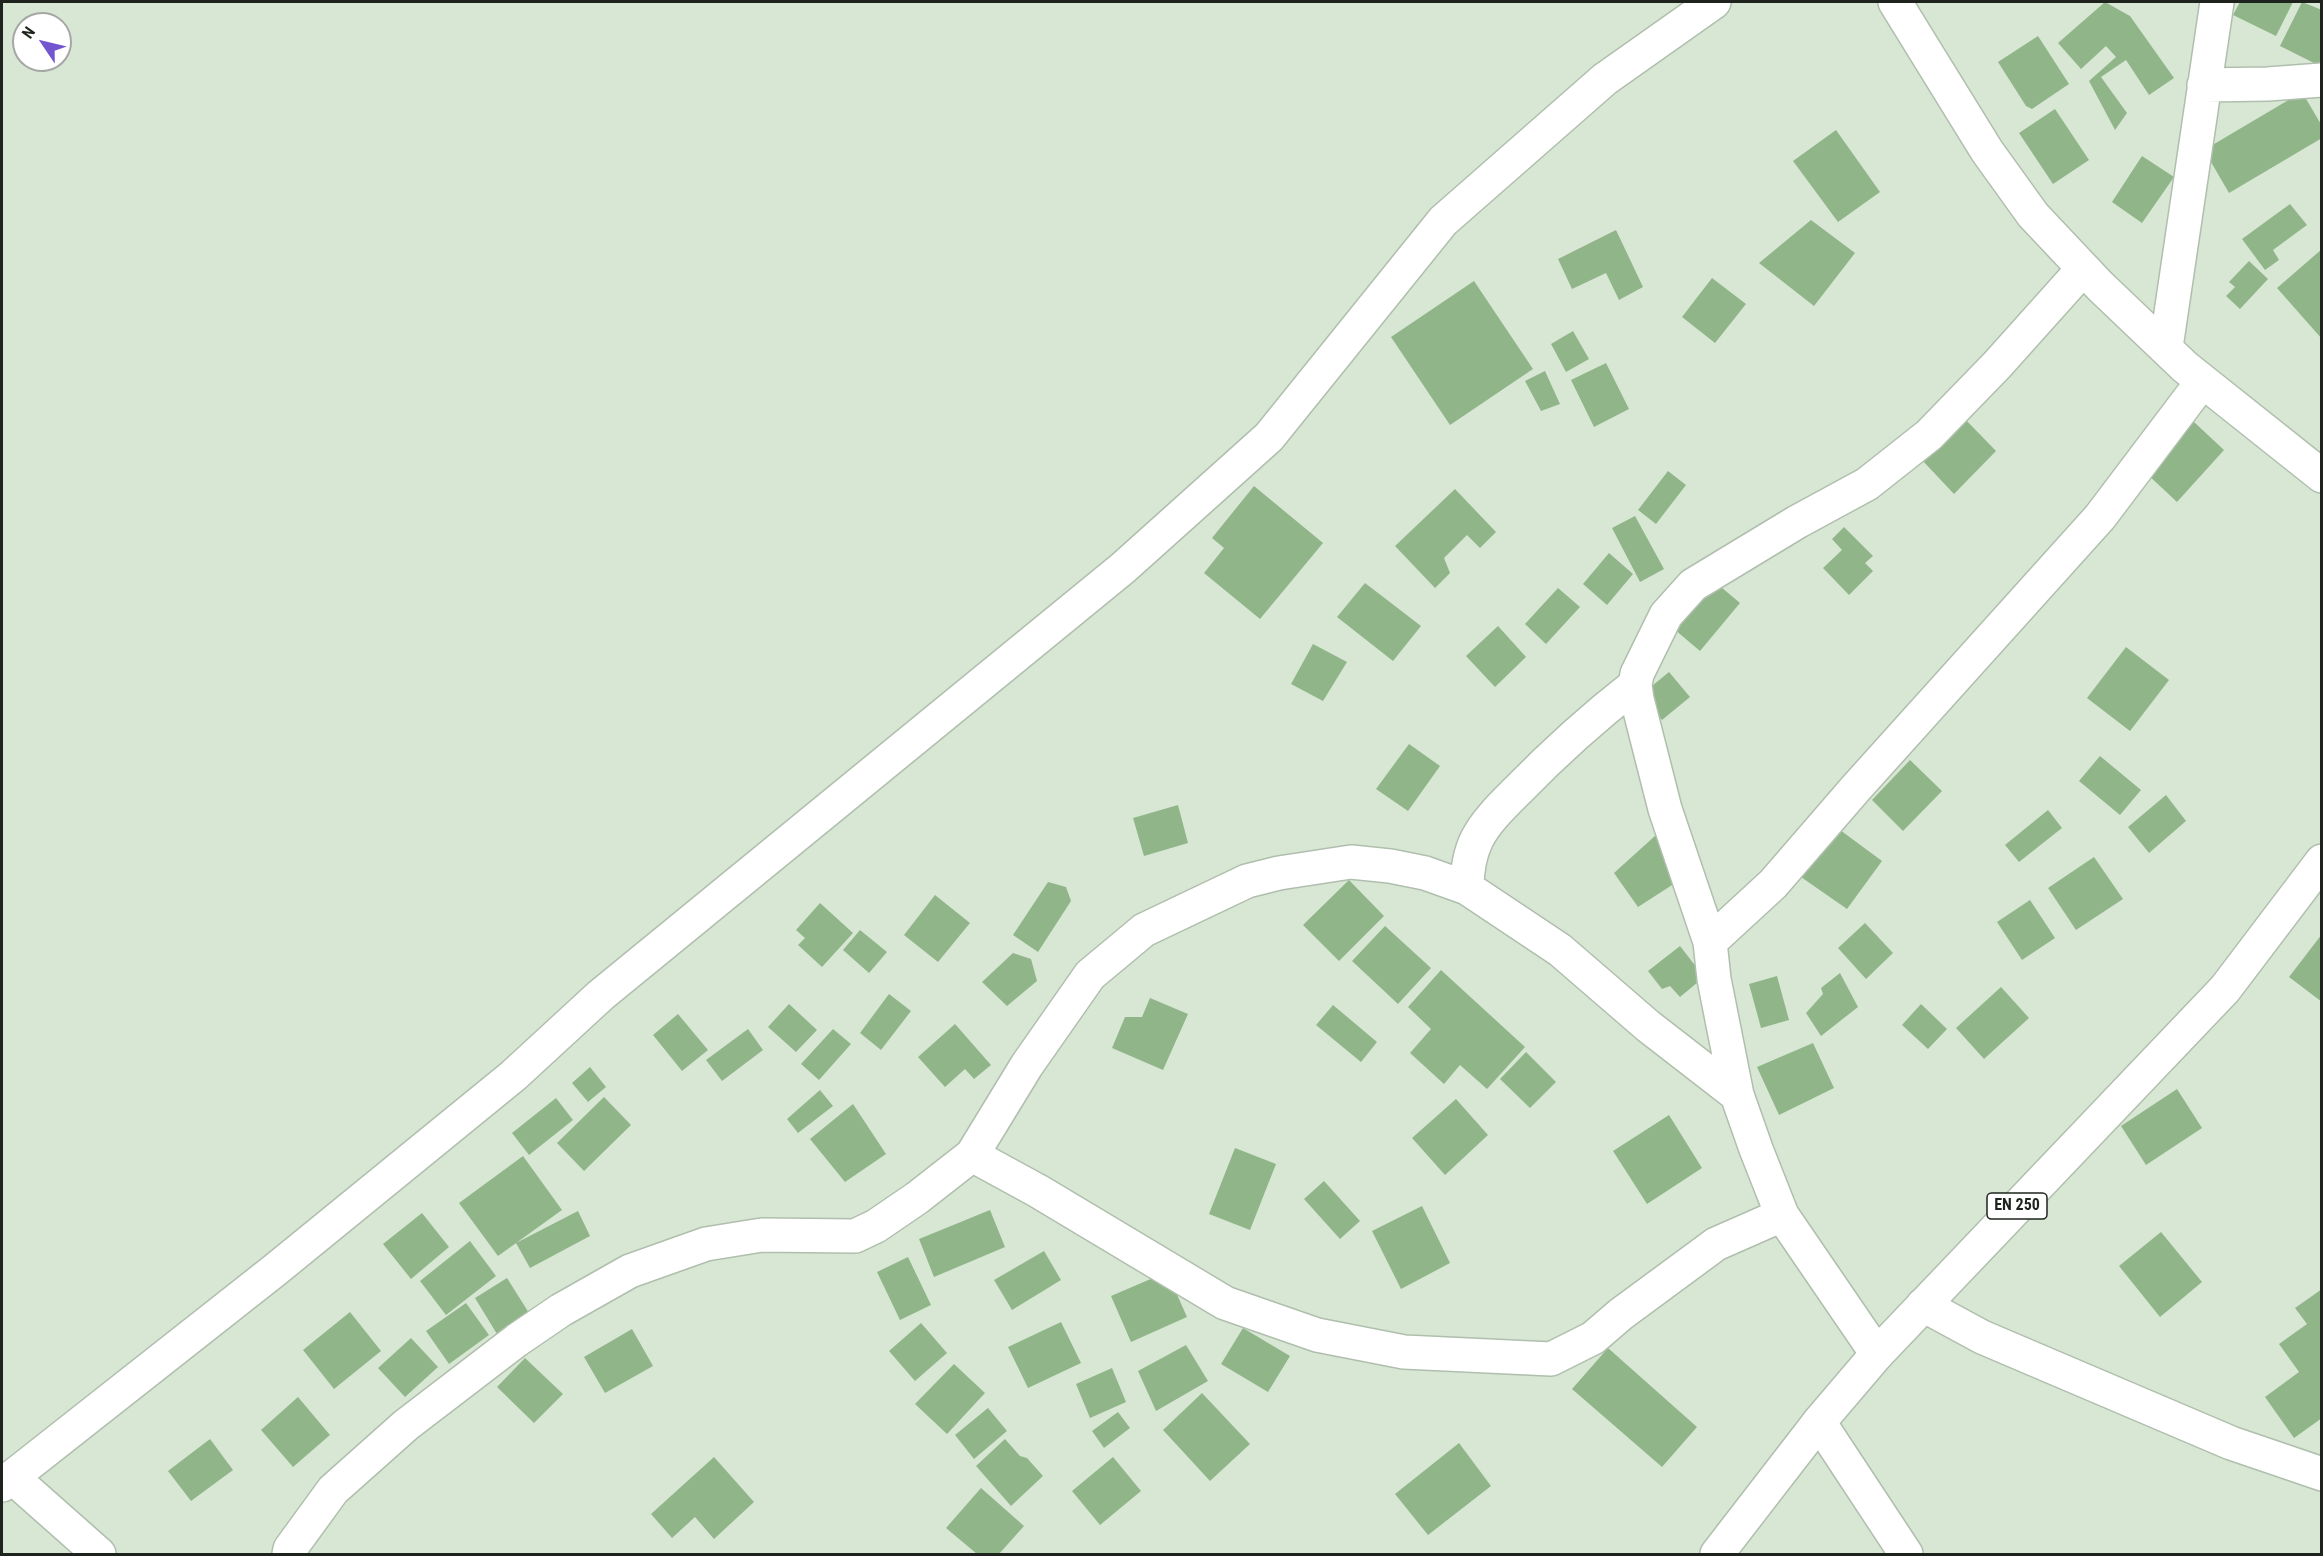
<!DOCTYPE html>
<style>
body{margin:0}
#map{position:relative;width:2323px;height:1556px;overflow:hidden;background:#d7e7d4;font-family:"Roboto Condensed",sans-serif}
canvas{display:block}
.frame{position:absolute;inset:0;border:3px solid #1e241d;pointer-events:none}
.north{position:absolute;left:12px;top:12px;width:60px;height:60px;box-sizing:border-box;background:#fff;border:2px solid #a5a7a5;border-radius:50%;rotate:305deg;font-size:16px;font-weight:700;line-height:24px;text-align:center;color:#1e241d}
.north::after{content:'';display:block;margin:auto;width:21px;height:27px;background:#7355cf;clip-path:polygon(50% 0,100% 100%,50% 72%,0 100%)}
</style>
<div id="map">
<canvas width="2323" height="1556"></canvas>
<div class="frame"></div>
<div class="north">N</div>
</div>
<script>
const ctx = document.querySelector('canvas').getContext('2d');
ctx.lineJoin = 'round';
function fillPath(path, color) { ctx.fillStyle = color; ctx.fill(path, 'evenodd'); }
function stroke(path, color, width, dash) { ctx.strokeStyle = color; ctx.lineWidth = width; ctx.lineCap = dash ? 'butt' : 'round'; ctx.setLineDash(dash || []); ctx.stroke(path); }
function write(font, color, halo, rows, align = 'center') {
  ctx.font = font + ' "Roboto Condensed",sans-serif'; ctx.lineWidth = 4.5; ctx.setLineDash([]); ctx.textBaseline = 'middle'; ctx.strokeStyle = halo; ctx.fillStyle = color; for (const [text, x, y, turn = 0] of rows) {
    ctx.save(); ctx.translate(x, y); ctx.rotate((+turn || 0) * Math.PI / 180); ctx.textAlign = isNaN(turn) ? turn : align; if (halo) ctx.strokeText(text, 0, 0); ctx.fillText(text, 0, 0); ctx.restore();
  }
}
fillPath(new Path2D(`
 M2105,2L2130,16L2174,78L2149,95L2126,60L2101,77L2127,113L2115,130L2089,81L2116,57L2106,46L2081,69L2058,43Z
 M2240,2H2293L2276,36L2233,15Z
 M2302,2L2322,10V58L2318,65L2280,46Z
 M2038,36L2069,84L2032,109L2026,106L1998,62Z
 M2302,92L2322,126V138L2229,193L2204,150Z
 M2055,109L2089,160L2053,184L2019,133Z
 M1836,130L1880,192L1838,222L1793,161Z
 M2142,156L2174,177L2142,223L2112,202Z
 M2290,204L2307,225L2273,250L2279,260L2265,270L2242,239Z
 M1811,220L1855,253L1814,306L1759,263Z
 M1616,230L1643,287L1619,300L1606,273L1572,289L1558,259Z
 M2322,249V339L2277,288Z
 M2249,261L2268,279L2240,309L2226,296L2235,287L2229,282Z
 M1712,278L1746,304L1715,343L1682,317Z
 M1474,281L1533,369L1450,425L1391,337Z
 M1573,331L1589,359L1566,372L1551,344Z
 M1606,363L1629,409L1594,427L1571,380Z
 M1545,371L1560,404L1541,411L1525,381Z
 M1963,417L1996,451L1954,494L1921,459Z
 M2194,422L2224,450L2177,502L2146,473Z
 M1668,471L1686,485L1656,524L1638,510Z
 M1254,486L1323,543L1260,619L1204,573L1224,548L1212,538Z
 M1455,489L1496,532L1480,548L1467,535L1444,558L1450,573L1435,588L1395,546Z
 M1635,516L1664,569L1640,582L1612,528Z
 M1844,527L1873,556L1865,563L1873,571L1849,595L1823,568L1842,550L1832,539Z
 M1609,553L1633,574L1607,605L1583,584Z
 M1715,582L1740,603L1700,651L1674,629Z
 M1365,583L1421,626L1393,661L1337,617Z
 M1558,588L1580,607L1546,644L1525,624Z
 M1498,626L1526,657L1495,687L1466,656Z
 M1313,644L1347,662L1323,701L1291,684Z
 M2126,647L2169,680L2130,731L2087,698Z
 M1669,672L1690,697L1662,720L1641,695Z
 M1409,744L1440,766L1408,811L1376,789Z
 M2100,756L2141,790L2120,815L2079,781Z
 M1910,760L1942,791L1903,831L1872,800Z
 M2166,795L2186,821L2149,853L2128,827Z
 M1178,805L1188,843L1144,856L1133,818Z
 M2048,810L2062,828L2019,862L2005,845Z
 M1836,827L1882,861L1847,909L1801,877Z
 M1656,835L1683,878L1638,907L1614,873Z
 M2094,857L2123,899L2076,930L2048,888Z
 M1349,880L1384,916L1339,961L1303,925Z
 M1048,882L1066,887L1071,901L1038,952L1013,935Z
 M935,895L970,923L938,962L904,935Z
 M2030,900L2055,938L2022,960L1997,922Z
 M820,903L853,933L822,967L798,945L805,938L796,930Z
 M1865,923L1893,953L1866,979L1838,948Z
 M1385,926L1431,968L1398,1004L1352,961Z
 M860,930L887,952L869,973L843,950Z
 M2322,934V1002L2289,977Z
 M1680,946L1704,977L1680,997L1670,986L1662,989L1648,971Z
 M1013,953L1031,959L1037,981L1007,1006L982,982Z
 M1441,970L1525,1047L1487,1089L1460,1065L1444,1084L1410,1053L1431,1029L1408,1007Z
 M1840,973L1858,1007L1821,1036L1806,1013L1823,994L1821,988Z
 M1777,976L1789,1020L1761,1028L1749,984Z
 M2001,987L2029,1018L1984,1059L1956,1028Z
 M889,994L911,1011L881,1050L860,1033Z
 M1150,998L1188,1014L1163,1070L1112,1048L1125,1017H1142Z
 M789,1004L817,1030L796,1052L768,1027Z
 M1921,1004L1947,1029L1928,1049L1902,1025Z
 M1333,1005L1377,1042L1361,1062L1316,1025Z
 M678,1014L708,1050L682,1071L653,1035Z
 M955,1024L991,1065L974,1079L965,1069L945,1087L918,1057Z
 M748,1029L763,1050L722,1081L706,1060Z
 M833,1029L851,1044L819,1080L801,1064Z
 M1813,1043L1834,1088L1779,1115L1757,1067Z
 M1526,1052L1556,1082L1530,1108L1500,1079Z
 M590,1067L606,1087L588,1102L572,1083Z
 M2177,1089L2202,1128L2146,1165L2121,1126Z
 M820,1090L833,1106L798,1133L787,1119Z
 M604,1097L631,1125L584,1171L557,1143Z
 M556,1098L573,1120L529,1155L512,1133Z
 M1456,1099L1488,1135L1445,1175L1412,1138Z
 M853,1104L886,1154L845,1182L810,1139Z
 M1669,1115L1702,1168L1647,1204L1613,1151Z
 M1235,1148L1276,1164L1250,1230L1209,1214Z
 M523,1156L562,1210L498,1256L459,1203Z
 M1324,1181L1360,1221L1340,1239L1304,1199Z
 M1422,1206L1450,1263L1401,1289L1372,1231Z
 M990,1210L1005,1247L934,1277L919,1239Z
 M578,1211L590,1236L530,1268L516,1243Z
 M422,1213L449,1247L411,1279L383,1244Z
 M2161,1232L2202,1282L2160,1317L2119,1266Z
 M470,1241L496,1276L446,1315L420,1281Z
 M1044,1251L1061,1280L1012,1310L994,1280Z
 M908,1257L931,1305L900,1320L877,1272Z
 M1167,1272L1187,1317L1131,1342L1111,1296Z
 M507,1278L529,1313L497,1334L475,1298Z
 M2322,1289V1418L2294,1438L2265,1397L2299,1372L2279,1344L2307,1324L2295,1308Z
 M466,1303L489,1335L449,1364L426,1331Z
 M350,1312L381,1351L334,1389L303,1350Z
 M1061,1322L1081,1363L1028,1388L1008,1347Z
 M921,1323L947,1353L915,1381L889,1351Z
 M1243,1328L1290,1356L1268,1392L1221,1364Z
 M632,1329L653,1366L605,1393L584,1357Z
 M411,1338L438,1367L405,1397L378,1368Z
 M1186,1345L1208,1381L1156,1411L1138,1371Z
 M1608,1348L1697,1427L1662,1467L1572,1389Z
 M525,1358L563,1394L534,1423L497,1387Z
 M954,1364L985,1393L947,1434L915,1404Z
 M1112,1368L1126,1402L1090,1418L1076,1384Z
 M1202,1393L1250,1444L1210,1481L1163,1430Z
 M298,1397L330,1435L293,1467L261,1430Z
 M988,1408L1007,1431L974,1459L955,1435Z
 M1118,1412L1130,1428L1104,1448L1092,1431Z
 M210,1439L233,1470L191,1501L168,1471Z
 M1005,1439L1020,1456L1027,1458L1043,1476L1011,1506L976,1466Z
 M1459,1443L1491,1486L1428,1535L1395,1494Z
 M714,1457L754,1502L714,1539L695,1517L672,1538L651,1514Z
 M1113,1457L1141,1491L1100,1525L1072,1491Z
 M981,1488L1024,1526L999,1554H977L946,1528Z`), '#90b589');
const street = new Path2D(`
 M1895,2L1987,151L2033,215L2100,286L2185,367L2322,476
 M2204,85L2268,84L2322,80
 M2166,347L2217,2
 M1467,888C1467,871 1469,855 1477,839C1486,821 1504,804 1518,790C1555,752 1594,717 1635,685
 M1710,942L1773,884L1856,788L2100,517L2202,382
 M972,1155L1038,1191L1225,1303L1317,1335L1404,1352L1551,1359L1593,1338L1621,1314L1716,1244L1782,1215
 M1923,1305L1982,1337L2231,1443L2322,1474
 M1877,1354L1782,1215L1756,1149L1737,1095L1714,979L1710,942L1665,809L1637,699L1635,685L1637,674L1666,615L1693,585L1797,522L1867,484L1929,435L1997,365L2083,269
 M1819,1422L1906,1554
 M12,1477L99,1554
 M2,1485L275,1270L513,1076L601,995L1123,568L1269,437L1443,221L1605,79L1714,2
 M289,1554L290,1549L333,1490L406,1425L517,1340L561,1310L630,1271L706,1244L762,1235L855,1236L876,1226L917,1198L972,1155L1027,1065L1090,975L1144,930L1247,881L1279,873L1351,862L1390,866L1425,873L1467,888L1560,950L1648,1026L1737,1095`);
const primary = new Path2D(`
 M1717,1554L1819,1422L1877,1354L2225,989L2322,861`);
stroke(street, '#b0bfad', 36);
stroke(primary, '#b0bfad', 36);
stroke(street, '#fff', 33);
stroke(primary, '#fff', 33);
for (const [x, y, w] of [
 [2017,1206,60]
]) { const box = new Path2D(); box.roundRect(x - w / 2, y - 13, w, 26, 4.5); ctx.fillStyle = '#fff'; ctx.fill(box); stroke(box, '#1e241d', 1.5); }
write('bold 16px', '#1e241d', null, [
 ["EN 250",2017,1206]
]);
</script>
